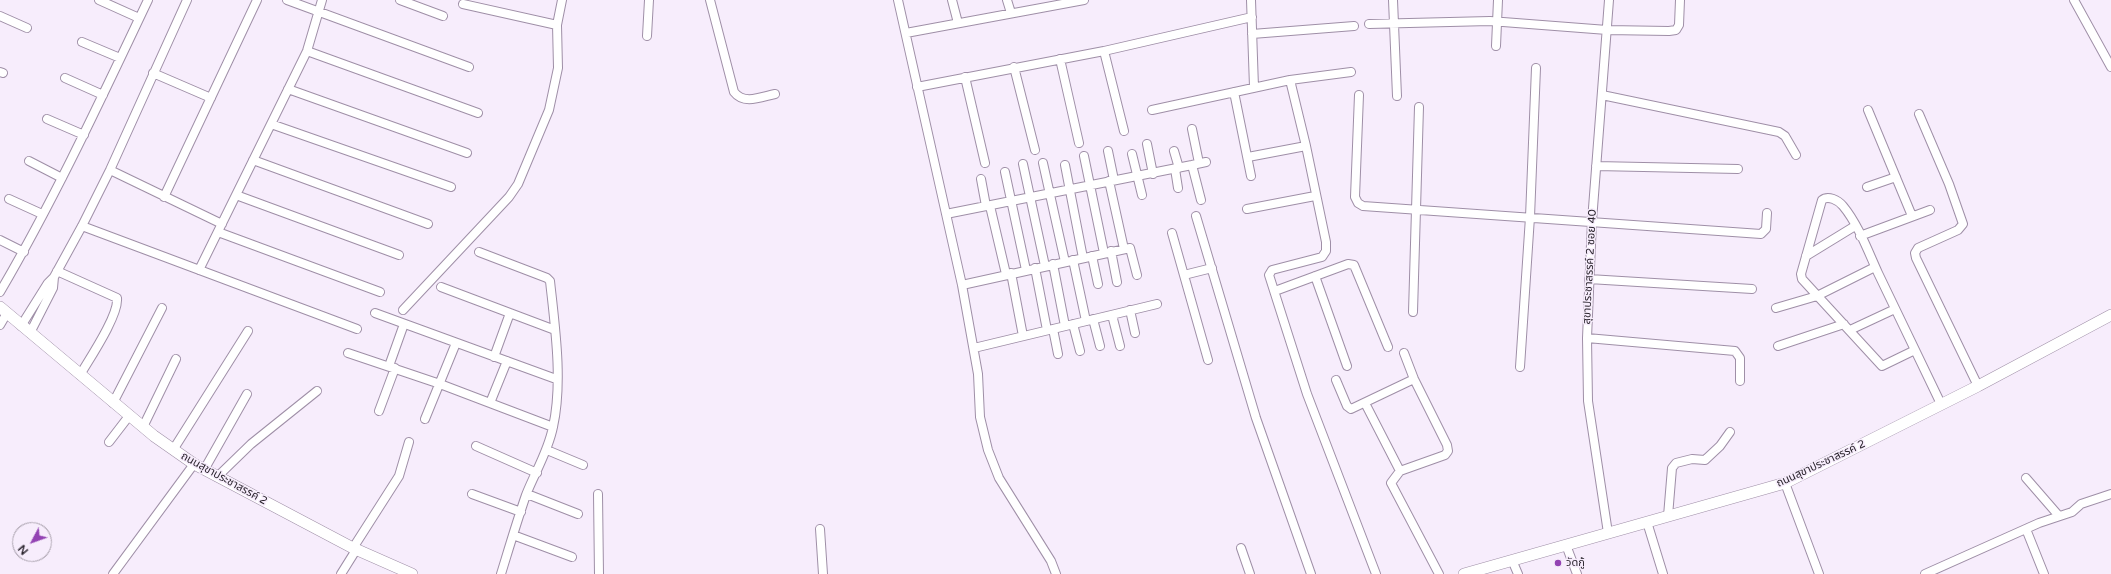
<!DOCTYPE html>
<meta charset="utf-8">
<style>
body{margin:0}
#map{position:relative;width:2111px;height:574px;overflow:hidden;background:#f7edfc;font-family:"Varela Round",sans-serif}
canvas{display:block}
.north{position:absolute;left:12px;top:522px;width:40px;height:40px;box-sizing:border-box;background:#f7edfc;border:1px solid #a59da9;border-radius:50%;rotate:229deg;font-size:11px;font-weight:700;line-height:16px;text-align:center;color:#2a242d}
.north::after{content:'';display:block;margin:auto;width:14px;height:18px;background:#9343b3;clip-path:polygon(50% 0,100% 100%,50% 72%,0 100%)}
</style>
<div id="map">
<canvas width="2111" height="574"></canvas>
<div class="north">N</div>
</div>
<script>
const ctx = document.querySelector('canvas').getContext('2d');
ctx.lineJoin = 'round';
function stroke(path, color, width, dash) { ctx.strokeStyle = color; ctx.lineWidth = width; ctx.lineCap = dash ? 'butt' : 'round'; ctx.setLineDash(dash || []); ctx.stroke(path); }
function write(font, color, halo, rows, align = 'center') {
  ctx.font = font + ' "Varela Round","Noto Sans Thai",sans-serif'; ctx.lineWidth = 3; ctx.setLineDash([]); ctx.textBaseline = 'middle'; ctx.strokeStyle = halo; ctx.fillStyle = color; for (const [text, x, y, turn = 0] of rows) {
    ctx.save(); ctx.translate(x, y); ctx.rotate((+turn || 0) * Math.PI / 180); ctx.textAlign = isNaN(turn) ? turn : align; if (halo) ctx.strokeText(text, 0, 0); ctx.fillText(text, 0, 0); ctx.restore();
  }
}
const street = new Path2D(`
 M99,0L139,18
 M287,0L469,67
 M400,0L443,16
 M710,0L734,92C744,105 761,97 775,94
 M898,0L962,285L978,374L980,417L988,450L999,478L1051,561L1056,574
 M952,0L958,23
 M1007,0L1011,13
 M1251,0L1254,87
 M1393,0L1397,96
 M2074,0L2111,67
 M463,4L557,25
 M0,16L27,28
 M1369,24L1490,21L1607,30L1669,31L1676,30L1679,25L1680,0
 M906,33L1084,0
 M1252,34L1354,26
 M647,36L649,0
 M82,42L120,58
 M1496,46L1498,0
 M307,51L478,113
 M1104,51L1124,131
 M1060,59L1079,143
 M1014,67L1035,150
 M0,72L3,73
 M153,73L211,98
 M965,77L985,163
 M65,78L103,95
 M1290,80L1306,146L1326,242V251L1322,257L1272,270L1269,275L1307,394L1376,574
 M917,87L1104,51L1252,17
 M288,89L467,153
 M1234,92L1251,176
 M1359,95L1355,197L1358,203L1363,206L1761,234L1766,229L1767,213
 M1602,95L1779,132L1785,136L1796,155
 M1152,110L1290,80L1351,72
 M1868,110L1912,216
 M1919,114L1949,184L1963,224L1958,230L1918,248L1915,253L1916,258L1978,386
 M47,119L84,135
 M271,124L451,187
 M1192,129L1199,163
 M1147,144L1153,174
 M1108,151L1114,180
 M1174,151L1179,168
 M1132,154L1142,195
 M1084,156L1104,253
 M1248,157L1306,146
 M253,160L428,224
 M29,161L62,178
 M1043,163L1065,262
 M1023,164L1045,266
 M1065,165L1083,258
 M1596,166L1738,169
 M1175,169L1178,188
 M110,170L222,224
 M1005,172L1026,270
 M981,179L986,206
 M1109,181L1124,249
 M1867,187L1896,177
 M236,195L399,255
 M164,197L257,0
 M9,199L42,214
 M1201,200L1192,165L1206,162
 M990,206L1006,274
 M1247,209L1315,196
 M946,214L1192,165
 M1196,216L1256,418L1311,574
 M82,226L357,329
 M218,232L380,292
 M1172,233L1208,360
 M1860,236L1930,210
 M0,240L24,252
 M1111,251L1117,282
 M479,252L547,278L550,281C555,327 563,382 553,427C548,452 535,472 526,495C517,521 509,548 501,574
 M1092,256L1098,284
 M1806,256L1855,226
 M1073,260L1086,321
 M1053,264L1065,326
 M1035,268L1047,330
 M199,270L307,51L322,0
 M57,271L117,298C119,315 90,358 80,375
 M1011,273L1023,336
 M1184,275L1212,268
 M1315,276L1347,366
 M1589,279L1752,289
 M962,285L1130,248L1137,275
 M441,287L555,330
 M1275,291L1348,264L1354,265L1388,347
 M0,292C55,198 101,99 148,0
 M1776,308L1817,296L1875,267
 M403,310L509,197L518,184L549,110L558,68L557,25L562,0
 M1130,310L1135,333
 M1413,312L1419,107
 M375,313L556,379
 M1112,315L1120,346
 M1093,319L1100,346
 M1073,324L1080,351
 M0,325L7,313
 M21,326L48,283L54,277L82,226L110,170L187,0
 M1053,329L1058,354
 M1850,330L1895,309
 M30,333L53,288L54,277
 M1587,338L1735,351L1740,358V381
 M1778,346L1844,324
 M974,348L1157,304
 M1915,350L1882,366L1802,279L1801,274L1822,200C1828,195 1838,200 1843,206C1858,224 1868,251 1878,273C1899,317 1920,361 1941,404
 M348,353L440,384L553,427
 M1404,353L1414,379L1447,445L1448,451L1445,455L1400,471L1391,483L1439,574
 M494,357L510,313
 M389,366L404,324
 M1520,367L1530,217L1536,68
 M1336,380L1347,406L1351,409L1414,379
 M113,403L162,308
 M490,403L507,361
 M1365,403L1400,471
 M379,411L395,368
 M425,419L456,343
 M143,427L176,359
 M109,442L129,416
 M476,446L537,473
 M173,450L248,331
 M547,450L583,465
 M204,470L247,394
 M217,477L251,444L317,391
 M2026,478L2059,516
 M1785,483L1819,574
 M472,494L521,512
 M527,494L578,514
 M598,494L599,574
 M1668,516L1672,468L1676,463L1692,459L1705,460L1720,446L1730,432
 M1647,522L1663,574
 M820,529L823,574
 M2026,529L2044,574
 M1608,533L1588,401L1587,338L1592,221L1609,0
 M513,535L572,557
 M1566,545L1577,574
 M353,548L399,476L409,442
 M1241,548L1250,574
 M1512,560L1518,574
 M113,574L194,464
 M341,574L356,550
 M1925,574L2039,523L2072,512L2081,504L2111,494`);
const secondary = new Path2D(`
 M0,307L154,436L194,464L353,548L412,574
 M1464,574L1785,483L1978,386L2111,315`);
stroke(street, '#9f8fa7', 10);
stroke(secondary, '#9f8fa7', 12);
stroke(street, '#fff', 8);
stroke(secondary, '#fff', 11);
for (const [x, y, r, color] of [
 [1558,563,4,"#9343b3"]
]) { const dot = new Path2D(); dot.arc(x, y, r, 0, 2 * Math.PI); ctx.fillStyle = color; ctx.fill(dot); stroke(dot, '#f7edfc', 1.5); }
write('11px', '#2a242d', '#f7edfc', [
 ["สุขาประชาสรรค์ 2 ซอย 40",1590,267,-87],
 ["ถนนสุขาประชาสรรค์ 2",1821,464,-25],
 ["ถนนสุขาประชาสรรค์ 2",224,479,29]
]);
write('11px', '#2a242d', '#f7edfc', [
 ["วัดกู้",1566,563]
], 'left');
</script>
